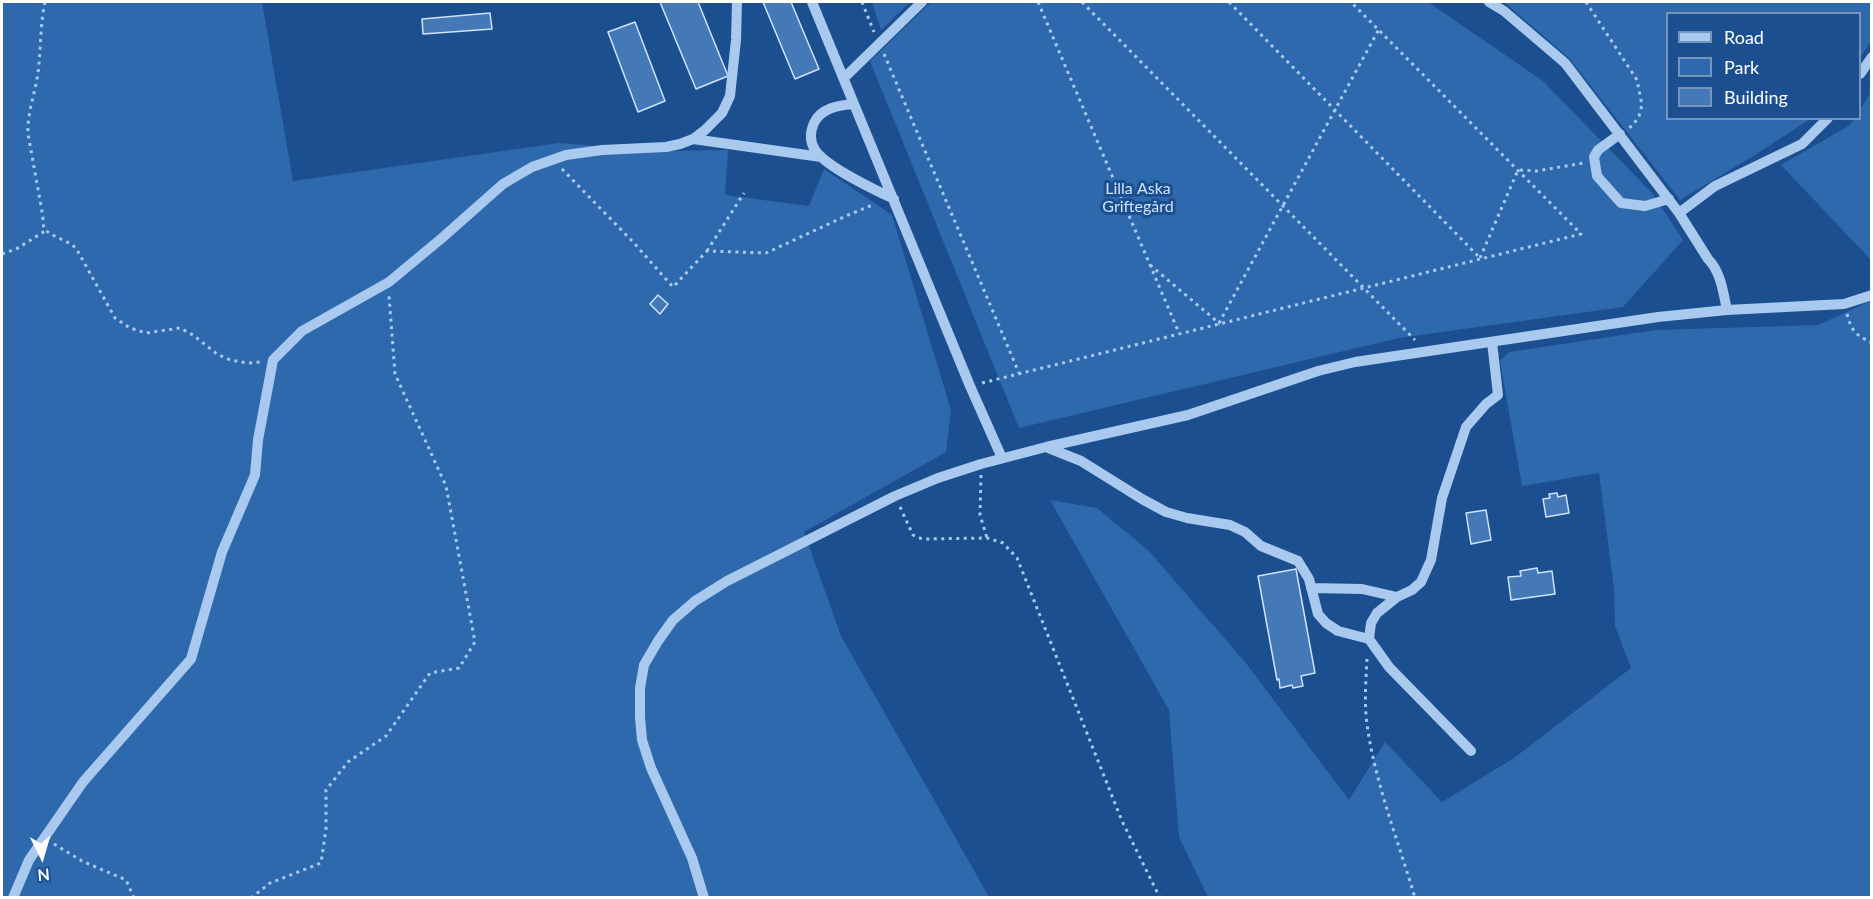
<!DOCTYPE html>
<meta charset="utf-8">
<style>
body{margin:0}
#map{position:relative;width:1873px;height:899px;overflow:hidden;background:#1b4f8f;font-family:Lato,sans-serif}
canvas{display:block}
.frame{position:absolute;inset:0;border:3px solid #fff;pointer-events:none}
.legend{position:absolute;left:1666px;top:12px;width:195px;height:108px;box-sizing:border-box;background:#1b4f8f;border:2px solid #7695bc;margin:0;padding:8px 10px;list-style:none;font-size:18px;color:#fff}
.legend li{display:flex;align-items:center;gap:12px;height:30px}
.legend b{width:30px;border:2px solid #7695bc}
.north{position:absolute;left:12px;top:827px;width:60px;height:60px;-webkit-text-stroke:4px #1b4f8f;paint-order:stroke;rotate:175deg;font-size:16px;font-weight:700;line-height:24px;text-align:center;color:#fff}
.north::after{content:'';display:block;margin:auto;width:21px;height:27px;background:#fff;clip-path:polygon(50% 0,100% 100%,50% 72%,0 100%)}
</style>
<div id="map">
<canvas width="1873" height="899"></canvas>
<div class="frame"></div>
<ul class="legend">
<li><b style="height:8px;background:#a9c9ee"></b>Road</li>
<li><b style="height:16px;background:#2e69ad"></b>Park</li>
<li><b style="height:16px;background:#4478b7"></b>Building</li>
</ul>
<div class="north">N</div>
</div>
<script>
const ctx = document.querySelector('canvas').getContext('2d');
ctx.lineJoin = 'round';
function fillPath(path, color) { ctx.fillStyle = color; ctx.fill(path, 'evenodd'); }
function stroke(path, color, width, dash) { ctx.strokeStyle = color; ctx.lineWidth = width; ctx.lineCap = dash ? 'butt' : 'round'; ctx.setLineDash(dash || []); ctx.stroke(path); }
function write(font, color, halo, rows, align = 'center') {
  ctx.font = font + ' Lato,sans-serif'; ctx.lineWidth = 6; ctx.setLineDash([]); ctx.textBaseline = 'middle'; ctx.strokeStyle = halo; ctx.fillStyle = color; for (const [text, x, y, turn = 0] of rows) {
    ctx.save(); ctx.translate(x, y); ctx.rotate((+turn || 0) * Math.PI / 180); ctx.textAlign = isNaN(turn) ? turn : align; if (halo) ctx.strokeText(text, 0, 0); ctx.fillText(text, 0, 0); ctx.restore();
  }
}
fillPath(new Path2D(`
 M2,2H262L293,181L559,143L665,151L728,150L725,195L809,206L824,169L892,215L951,410L946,452L804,532L841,636L989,897L2,898Z
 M872,2H910L881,30Z
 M931,2H1428L1543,81L1652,193L1683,240L1623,307L1399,338L1019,428L870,61Z
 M1504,2H1871V41L1860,58V14H1668V118L1810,119L1755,155L1680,200L1569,58Z
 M1871,92V260L1781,165L1850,125L1854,119L1860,118V110Z
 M1871,301V897H1208L1179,837L1169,710L1050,500L1097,508L1148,550L1245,662L1349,800L1385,742L1442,802L1514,758L1631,668L1615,626L1614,589L1599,473L1522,486L1500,361L1509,352L1656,330L1818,325Z`), '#2e69ad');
const building = new Path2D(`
 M660,2H698L728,76L696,89Z
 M763,2H791L819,69L795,79Z
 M490,13L492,29L423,34L422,19Z
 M635,22L665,101L638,112L608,32Z
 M658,295L668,304L660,314L650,304Z
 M1557,493L1558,497L1566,495L1569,513L1546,517L1543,499L1550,498L1549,494Z
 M1486,510L1491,540L1471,544L1466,513Z
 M1537,568L1538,573L1552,571L1555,594L1511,600L1508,577L1521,576L1520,571Z
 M1296,569L1315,673L1301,676L1303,686L1293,688L1292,685L1280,688L1279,679L1277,680L1258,576Z`);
fillPath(building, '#4478b7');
stroke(building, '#cfe3fa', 1.5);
stroke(new Path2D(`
 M45,2C40,25 41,49 38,73C35,94 27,113 28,134L43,217C41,232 51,234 63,240C68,242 72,245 76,248L115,318L130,328L146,333L180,328L193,335L217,354L230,360L248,363L260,362
 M862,2L874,32
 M1038,2L1179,333
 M1082,2L1415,340
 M1229,2L1480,258
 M1586,2L1637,80L1642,105L1639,116L1633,125L1629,128
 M884,54L1019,373
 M562,169L633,242L673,287L707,251L766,253L848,215L875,204
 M1520,170L1537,171L1584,163
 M707,251L744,193
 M2,254L18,248L45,231
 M1480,258L1518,170
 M1150,265L1219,323L1379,29
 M1847,314C1852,332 1855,334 1872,343
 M982,383L1581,234L1351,2
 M981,475L980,515L987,538
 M900,507L913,535L922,539L987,538L1003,543L1017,558L1122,821L1160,898
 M1367,659C1366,680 1364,702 1367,724C1375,783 1398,840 1415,898
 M54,844L82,861L126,880L134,898
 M251,898L270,883L321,863L326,829V790L348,762L386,736L430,673L459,668L475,642L446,486L395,374L389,296`), '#a9c9ee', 3, [3, 4.5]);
stroke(new Path2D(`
 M812,2L970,386L1002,458
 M1489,2L1504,11L1565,63L1679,213L1708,259C1721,272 1723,292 1727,310
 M1860,74L1872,57
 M844,78L922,2
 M854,104C839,105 821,108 814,123C810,132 810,142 815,150C826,167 875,190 894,199
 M1620,134L1598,150L1594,157L1597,176L1621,203L1645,206L1669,199
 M693,139L821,157
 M1679,213L1715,186L1802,144L1828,118
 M1046,447L1081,461L1142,499L1166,512L1187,518L1230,525L1245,532L1261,546L1298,561L1309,579L1318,614L1326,623L1338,631L1369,639L1389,667L1471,751
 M1311,588L1362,589L1397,597
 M1369,639L1371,623L1377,613L1397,597L1412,590L1421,582L1431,560L1442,498L1466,427L1486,404L1498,395L1492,342
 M13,898L29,860L83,782L191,659L222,552L255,475L258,440L273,360L302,331L389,282L442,238L503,184L532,167L566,155L602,150L666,147L680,144L693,139L705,130L722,113L730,96L736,40L737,2
 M704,898L692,858L651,768L642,740L640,717V688L644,665L658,641L673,620L695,601L727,581L895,496L938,478L981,464L1046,447L1188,415L1318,371L1355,362L1658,317L1727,310L1844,304L1872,295`), '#a9c9ee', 10);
write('16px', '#cfe3fa', '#1b4f8f', [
 ["Lilla Aska",1138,189],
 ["Griftegård",1138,207]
]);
</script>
